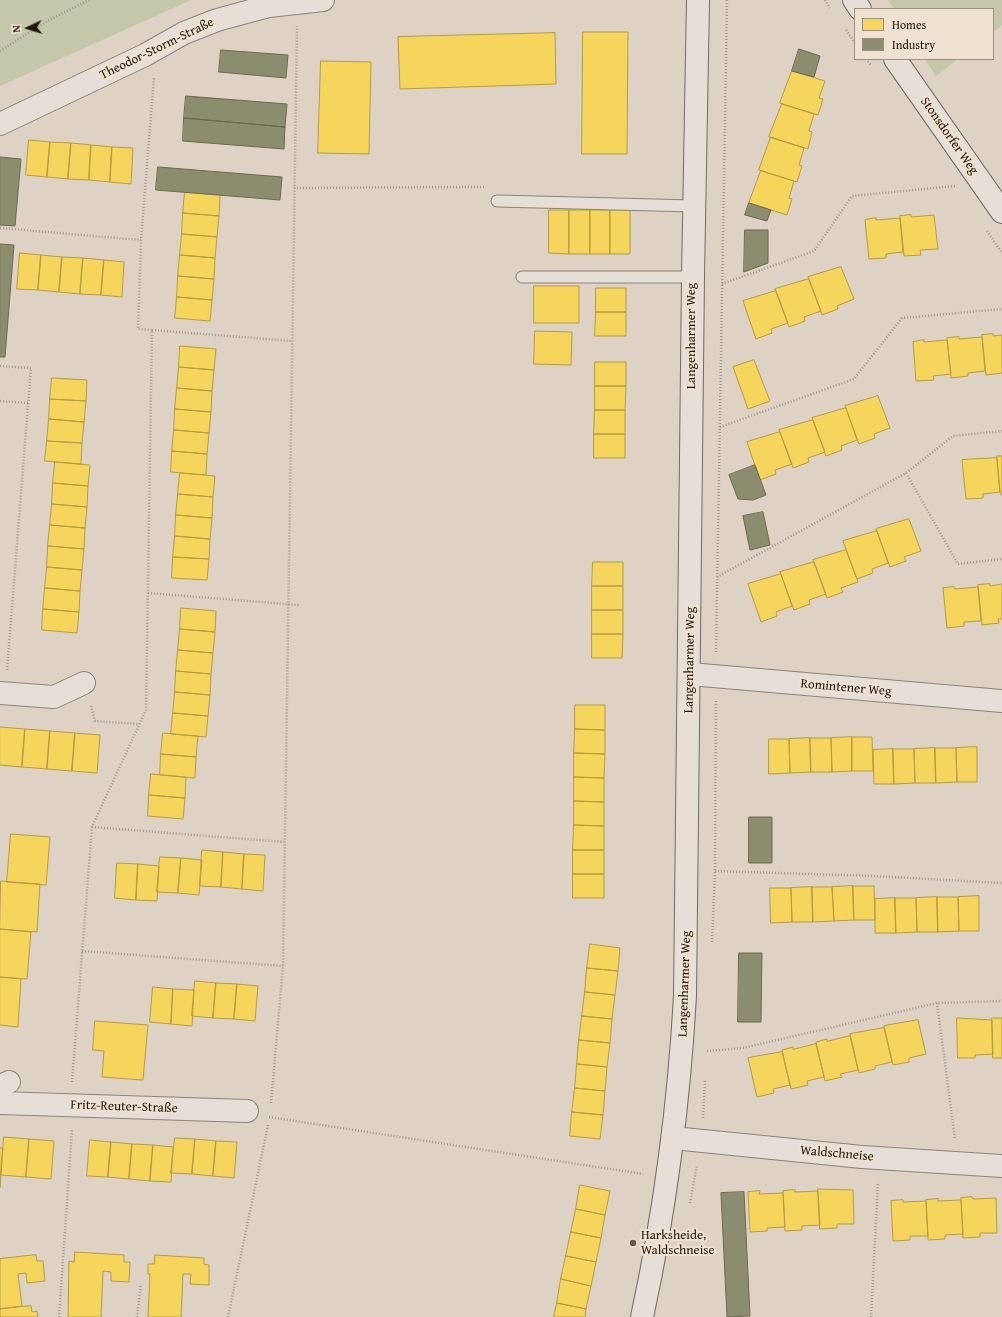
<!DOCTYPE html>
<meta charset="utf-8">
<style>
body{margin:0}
#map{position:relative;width:1002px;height:1317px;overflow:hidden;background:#ddd2c3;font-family:"Gentium Book Plus",serif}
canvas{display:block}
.legend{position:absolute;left:854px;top:8px;width:140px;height:52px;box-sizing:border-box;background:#f0e2d1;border:1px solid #9d9082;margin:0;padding:5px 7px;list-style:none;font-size:12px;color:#21160b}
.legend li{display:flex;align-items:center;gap:8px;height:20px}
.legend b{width:20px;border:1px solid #9d9082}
.north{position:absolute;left:8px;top:8px;width:40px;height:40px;-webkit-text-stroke:3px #f0e2d1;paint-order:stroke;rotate:266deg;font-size:11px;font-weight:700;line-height:16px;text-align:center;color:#21160b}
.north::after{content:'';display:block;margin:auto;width:14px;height:18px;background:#21160b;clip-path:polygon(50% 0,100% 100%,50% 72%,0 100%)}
</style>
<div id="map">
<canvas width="1002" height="1317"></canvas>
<ul class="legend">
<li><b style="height:11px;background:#f6d55c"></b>Homes</li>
<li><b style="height:11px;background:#8c8c6e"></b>Industry</li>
</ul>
<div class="north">N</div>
</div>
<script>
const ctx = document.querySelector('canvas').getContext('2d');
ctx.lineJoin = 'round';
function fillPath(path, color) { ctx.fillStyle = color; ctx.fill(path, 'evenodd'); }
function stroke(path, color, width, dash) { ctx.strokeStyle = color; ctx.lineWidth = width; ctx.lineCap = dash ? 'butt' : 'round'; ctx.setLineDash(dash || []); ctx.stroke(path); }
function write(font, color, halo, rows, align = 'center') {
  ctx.font = font + ' "Gentium Book Plus",serif'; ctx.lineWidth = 4; ctx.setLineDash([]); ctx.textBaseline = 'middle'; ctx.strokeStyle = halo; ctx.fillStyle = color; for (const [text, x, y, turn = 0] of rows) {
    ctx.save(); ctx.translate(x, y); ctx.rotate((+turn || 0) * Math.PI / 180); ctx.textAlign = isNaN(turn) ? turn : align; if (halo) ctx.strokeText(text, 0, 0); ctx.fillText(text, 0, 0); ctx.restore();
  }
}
fillPath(new Path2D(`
 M0,0H191L0,86Z
 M888,0H1002V25L993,32V9H894Z
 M925,59H958L936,76Z`), '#c4c7a9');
const homes = new Path2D(`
 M583,32H628L627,154H582Z
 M555,33L556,84L400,89L398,37Z
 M321,61L371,62L369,154L318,153Z
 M792,71L825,81L819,98L823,99L818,115L780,103Z
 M782,104L814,114L809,131L812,132L808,149L769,137Z
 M771,137L804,148L799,165L802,166L797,182L759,170Z
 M29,140L50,142L47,177L26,175Z
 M50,142L71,143L68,179L47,177Z
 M71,143L91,145L89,180L68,179Z
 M91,145L112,147L110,182L89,180Z
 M112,147L133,148L131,184L110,182Z
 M761,171L794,181L789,198L792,199L787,215L749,203Z
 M185,192L220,195L219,216L183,213Z
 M549,210H569V254L549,253Z
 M569,210H590V254H569Z
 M590,210H610V254H590Z
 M610,210H630V254H610Z
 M183,213L219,216L217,237L182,234Z
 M911,215V217L934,215L938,249L920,250L921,255L904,256L900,216Z
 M876,218V220L900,218L903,252L886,254V258L869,259L865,220Z
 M182,234L217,237L215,258L180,255Z
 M20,253L41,255L38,290L17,289Z
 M41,255L62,257L59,292L38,290Z
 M180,255L215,258L214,279L178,276Z
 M62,257L83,258L80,294L59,292Z
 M83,258L104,260L101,295L80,294Z
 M104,260L124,262L122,297L101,295Z
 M841,267L854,299L837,306L838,309L822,315L808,277Z
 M178,276L214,279L212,300L177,297Z
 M809,279L821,311L804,317L805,321L789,327L775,289Z
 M534,286H579V323H534Z
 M596,288H626V312H596Z
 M776,291L788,323L771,329L772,333L756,339L743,301Z
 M177,297L212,300L210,321L175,318Z
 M596,312H626V336H595Z
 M535,331L572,332L571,365L534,364Z
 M993,334V336L1002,335V373L986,375L982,335Z
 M959,337V339L982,337L985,371L968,373V376L951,378L947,338Z
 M924,340V342L947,340L951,374L933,376L934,380L916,381L913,342Z
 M180,346L216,349L214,370L179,367Z
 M754,360L770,401L748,409L733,367Z
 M595,362H626V386H595Z
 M179,367L214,370L212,391L177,388Z
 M52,378L87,380L86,401L50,399Z
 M595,386H626L625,410H595Z
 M177,388L212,391L211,412L175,409Z
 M878,396L890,428L874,434L875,438L859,444L845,406Z
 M50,399L86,401L84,422L49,419Z
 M846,408L857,440L841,446L842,450L826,456L812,418Z
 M175,409L211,412L209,433L174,430Z
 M595,410H625V434H594Z
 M49,419L84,422L82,443L47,441Z
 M813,420L825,452L808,458L809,462L793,468L779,430Z
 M174,430L209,433L207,454L172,451Z
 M780,432L792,464L775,470L776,474L760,480L747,442Z
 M594,434H625V458H594Z
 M47,441L82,443L81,464L45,461Z
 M172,451L207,454L206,475L171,472Z
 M997,456H1002V496L1000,492Z
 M997,458L1000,492L983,494V498L966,499L962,460Z
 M55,462L90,465L88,486L53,483Z
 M180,473L215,476L213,497L178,494Z
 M53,483L88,486L87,507L52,504Z
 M178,494L213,497L212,518L176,515Z
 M52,504L87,507L85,528L50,525Z
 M176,515L212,518L210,539L175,536Z
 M909,519L921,551L904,557L906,561L890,567L876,529Z
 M50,525L85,528L84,549L48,546Z
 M877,531L888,563L872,569L873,573L857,579L843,541Z
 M175,536L210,539L209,559L173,557Z
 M48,546L84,549L82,570L47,567Z
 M846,550L858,582L841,588L843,592L827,598L813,560Z
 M173,557L209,559L207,580L172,578Z
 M593,562H623V586H592Z
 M814,562L826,594L809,600L810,604L794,610L780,572Z
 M47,567L82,570L80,591L45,588Z
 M781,574L792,606L776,612L777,616L761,622L748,584Z
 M990,584V586L1002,584V619H998L999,623L982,625L978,585Z
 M592,586H623V610H592Z
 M954,587L955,589L978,587L981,621L964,622V626L947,628L943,588Z
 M45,588L80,591L79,612L43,609Z
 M181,608L216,611L215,632L180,629Z
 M43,609L79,612L77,633L42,630Z
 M592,610H623V634H592Z
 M180,629L215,632L213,653L178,650Z
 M592,634H623L622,658H592Z
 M178,650L213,653L211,674L176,671Z
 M176,671L211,674L210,695L175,692Z
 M175,692L210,695L208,716L173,713Z
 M575,705H605V730L575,729Z
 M173,713L208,716L206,737L171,734Z
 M0,727L25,729L22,767L0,765Z
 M25,729L50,731L47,769L22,767Z
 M575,729L605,730V754L574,753Z
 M50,731L75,733L72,771L47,769Z
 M75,733L100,735L97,773L72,771Z
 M163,733L198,736L196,757L161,754Z
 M852,737H872L873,771H852Z
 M852,737V771L832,772L831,738Z
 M810,738L811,772L790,773L789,739Z
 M810,738H831L832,772H811Z
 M769,739H789L790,773L769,774Z
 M977,747V782H957L956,748Z
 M935,748L936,783H915L914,749Z
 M935,748H956L957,782L936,783Z
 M893,749L894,784H874L873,750Z
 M893,749H914L915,783L894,784Z
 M574,753L605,754L604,778L574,777Z
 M161,754L196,757L195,778L160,775Z
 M151,774L186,777L185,798L149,795Z
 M574,777L604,778V802L574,801Z
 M149,795L185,798L183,819L148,816Z
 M574,801L604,802V826L574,825Z
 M574,825L604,826V850H573Z
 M11,834L50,837L46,885L7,882Z
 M202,850L223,852L221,887L200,886Z
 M573,850H604V874H573Z
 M223,852L244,854L242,889L221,887Z
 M244,854L265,855L263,891L242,889Z
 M160,857L181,858L178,893L157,892Z
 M181,858L202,860L199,895L178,893Z
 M117,863L138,864L136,900L115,898Z
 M138,864L159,866L157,901L136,900Z
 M573,874H604V898H573Z
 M1,881L40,884L37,932L0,929Z
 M853,886H874L875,920H854Z
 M853,886L854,920L834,921L832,887Z
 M812,887H832L834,921L813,922Z
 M812,887L813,922H792L791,888Z
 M770,888H791L792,922L771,923Z
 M979,896V931H959L958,897Z
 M937,897H958L959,931L938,932Z
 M937,897L938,932H917L916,898Z
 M895,898H916L917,932L896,933Z
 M895,898L896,933H875V899Z
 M0,929L31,932L27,979L0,977Z
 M590,944L620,948L618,971L587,968Z
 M587,968L618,971L615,995L585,992Z
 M0,977L21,979L18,1027L0,1025Z
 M195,981L216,983L213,1018L192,1016Z
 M216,983L237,984L234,1019L213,1018Z
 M237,984L258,986L255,1021L234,1019Z
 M153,987L173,989L171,1024L150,1022Z
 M173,989L194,990L192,1026L171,1024Z
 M585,992L615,995L612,1019L582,1016Z
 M582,1016L612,1019L610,1043L579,1040Z
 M957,1018L992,1020L993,1054L975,1055V1058H958Z
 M992,1018H1002V1058H993Z
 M918,1020L926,1054L909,1058V1062L893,1065L884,1026Z
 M95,1021L148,1025L143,1080L102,1077L104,1051L93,1050Z
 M884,1028L892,1062L875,1066V1069L859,1073L850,1034Z
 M850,1036L858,1070L840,1074L842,1077L825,1081L816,1042L827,1039V1041Z
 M579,1040L610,1043L607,1067L577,1064Z
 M816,1044L824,1077L807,1081L808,1085L791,1089L782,1050L793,1047V1049Z
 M782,1052L790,1085L773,1089L774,1093L757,1097L748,1058Z
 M577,1064L607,1067L605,1091L575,1088Z
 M575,1088L605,1091L603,1115L572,1112Z
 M572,1112L603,1115L600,1139L570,1136Z
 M4,1137L29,1139L26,1177L1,1175Z
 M175,1138L195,1139L192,1174L171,1173Z
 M29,1139L54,1141L51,1179L26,1177Z
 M195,1139L216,1141L213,1176L192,1174Z
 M90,1140L111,1142L108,1177L87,1176Z
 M216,1141L237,1142L234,1178L213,1176Z
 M111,1142L132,1144L129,1179L108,1177Z
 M132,1144L153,1145L150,1181L129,1179Z
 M153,1145L173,1147L171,1182L150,1181Z
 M0,1148H3L0,1187Z
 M580,1185L610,1191L605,1215L576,1209Z
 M818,1189L853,1190L854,1224H837V1228L820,1229Z
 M795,1190V1192L818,1191L820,1225L802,1226V1230L785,1231L783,1191Z
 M760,1191L759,1194L783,1193L785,1227L767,1228V1231L750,1232L748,1192Z
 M972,1197L973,1199L996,1198L997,1233H980V1237L963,1238L961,1198Z
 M938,1199V1201L961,1200L963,1234L945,1235V1239L928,1240L926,1200Z
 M903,1200V1202L926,1201L928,1236H910V1240L893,1241L891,1201Z
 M576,1209L605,1215L601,1238L571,1232Z
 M571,1232L601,1238L596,1262L566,1256Z
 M75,1252L124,1255V1262H130L129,1282L111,1281V1272L103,1271L101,1317H68L69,1261L74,1262Z
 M36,1255L37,1261H43L45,1281L27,1283L26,1273L18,1274L22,1306L0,1309V1259Z
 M155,1255L204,1258V1264L209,1265V1285L190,1284L191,1274H183L181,1317H148L150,1274H148V1264H154Z
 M566,1256L596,1262L591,1286L561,1279Z
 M561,1279L591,1286L586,1309L557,1303Z
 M557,1303L586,1309L585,1317H554Z
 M31,1306L32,1312L37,1311L38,1317H0V1309Z`);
fillPath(homes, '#f6d55c');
stroke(homes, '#b69c44', 1);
const industry = new Path2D(`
 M799,49L820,56L814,77L792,71Z
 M221,50L288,55L286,78L219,72Z
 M186,96L287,104L285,127L184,118Z
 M184,118L285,127L284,149L183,141Z
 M0,157L21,159L15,226L0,225Z
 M158,167L282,177L280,200L156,190Z
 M749,203L771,210L767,221L745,215Z
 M745,230H768V263L744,272Z
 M0,244L14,245L5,357H0Z
 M755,465L766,495L753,500L738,499L729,475Z
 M763,512L770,545L750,550L743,516Z
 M749,817H772V863H749Z
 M739,953H762L761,1022H738Z
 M744,1192L750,1316L727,1317L721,1193Z`);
fillPath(industry, '#8c8c6e');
stroke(industry, '#6c6950', 1);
const lane = new Path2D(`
 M497,201L694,206
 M522,277H693`);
const street = new Path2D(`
 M0,124L145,55L184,33L217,20L269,6L323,0
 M690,674L1002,701
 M0,693L54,697L84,683
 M0,1086L9,1082
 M0,1103L247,1111
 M673,1138L862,1157L1002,1166`);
const secondary = new Path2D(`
 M854,0L860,9
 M895,59L1002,212
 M642,1317C665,1211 679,1104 685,996L693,277L698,0`);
stroke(lane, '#8c847a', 13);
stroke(street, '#8c847a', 24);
stroke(secondary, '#726b62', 24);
stroke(new Path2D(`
 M825,0L830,8
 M846,30L855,43
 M0,51L49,20L89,0
 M866,59L871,65
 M294,188L485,187
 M0,228L141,240
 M987,231L1002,253
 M722,284L814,251L852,196L955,186
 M152,330L292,341
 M0,366L31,368L7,670
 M0,401L28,403
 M720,427L854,379L902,318L1002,309
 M906,473L958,564L1002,559
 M717,577L906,473L953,436L1002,431
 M148,593L299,605
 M716,652L727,0
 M91,706L95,721L139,724
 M92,827L284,842
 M715,871L874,876L1002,883
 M712,942L715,871L716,699
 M82,951L283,966
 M937,1003L955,1139
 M707,1051L743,1048L937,1003L1002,1001
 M72,1082L92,827L146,710L152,330L138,329L141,240L154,77
 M271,1103L283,966L297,26
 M269,1117L643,1174
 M703,1118L705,1081
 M690,1203L697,1165
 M59,1317L72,1130
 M137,1317L141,1284
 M228,1317L268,1125
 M871,1317L878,1182`), '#9f9a93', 2.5, [1, 2]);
stroke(lane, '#e5dfd7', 11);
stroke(street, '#e5dfd7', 22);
stroke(secondary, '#e5dfd7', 22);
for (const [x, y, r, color] of [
 [633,1243,4,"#63584b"]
]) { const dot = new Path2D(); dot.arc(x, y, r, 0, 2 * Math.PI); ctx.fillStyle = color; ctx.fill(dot); stroke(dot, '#f0e2d1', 1.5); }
write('13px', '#21160b', '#f0e2d1', [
 ["Theodor-Storm-Straße",157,49,-26],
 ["Stonsdorfer Weg",949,136,55],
 ["Langenharmer Weg",692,336,-90],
 ["Langenharmer Weg",690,660,-89],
 ["Romintener Weg",846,688,5],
 ["Langenharmer Weg",685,984,-88],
 ["Fritz-Reuter-Straße",124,1107,2],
 ["Waldschneise",837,1154,5]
]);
write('13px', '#21160b', '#f0e2d1', [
 ["Harksheide,",641,1236],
 ["Waldschneise",641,1251]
], 'left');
</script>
